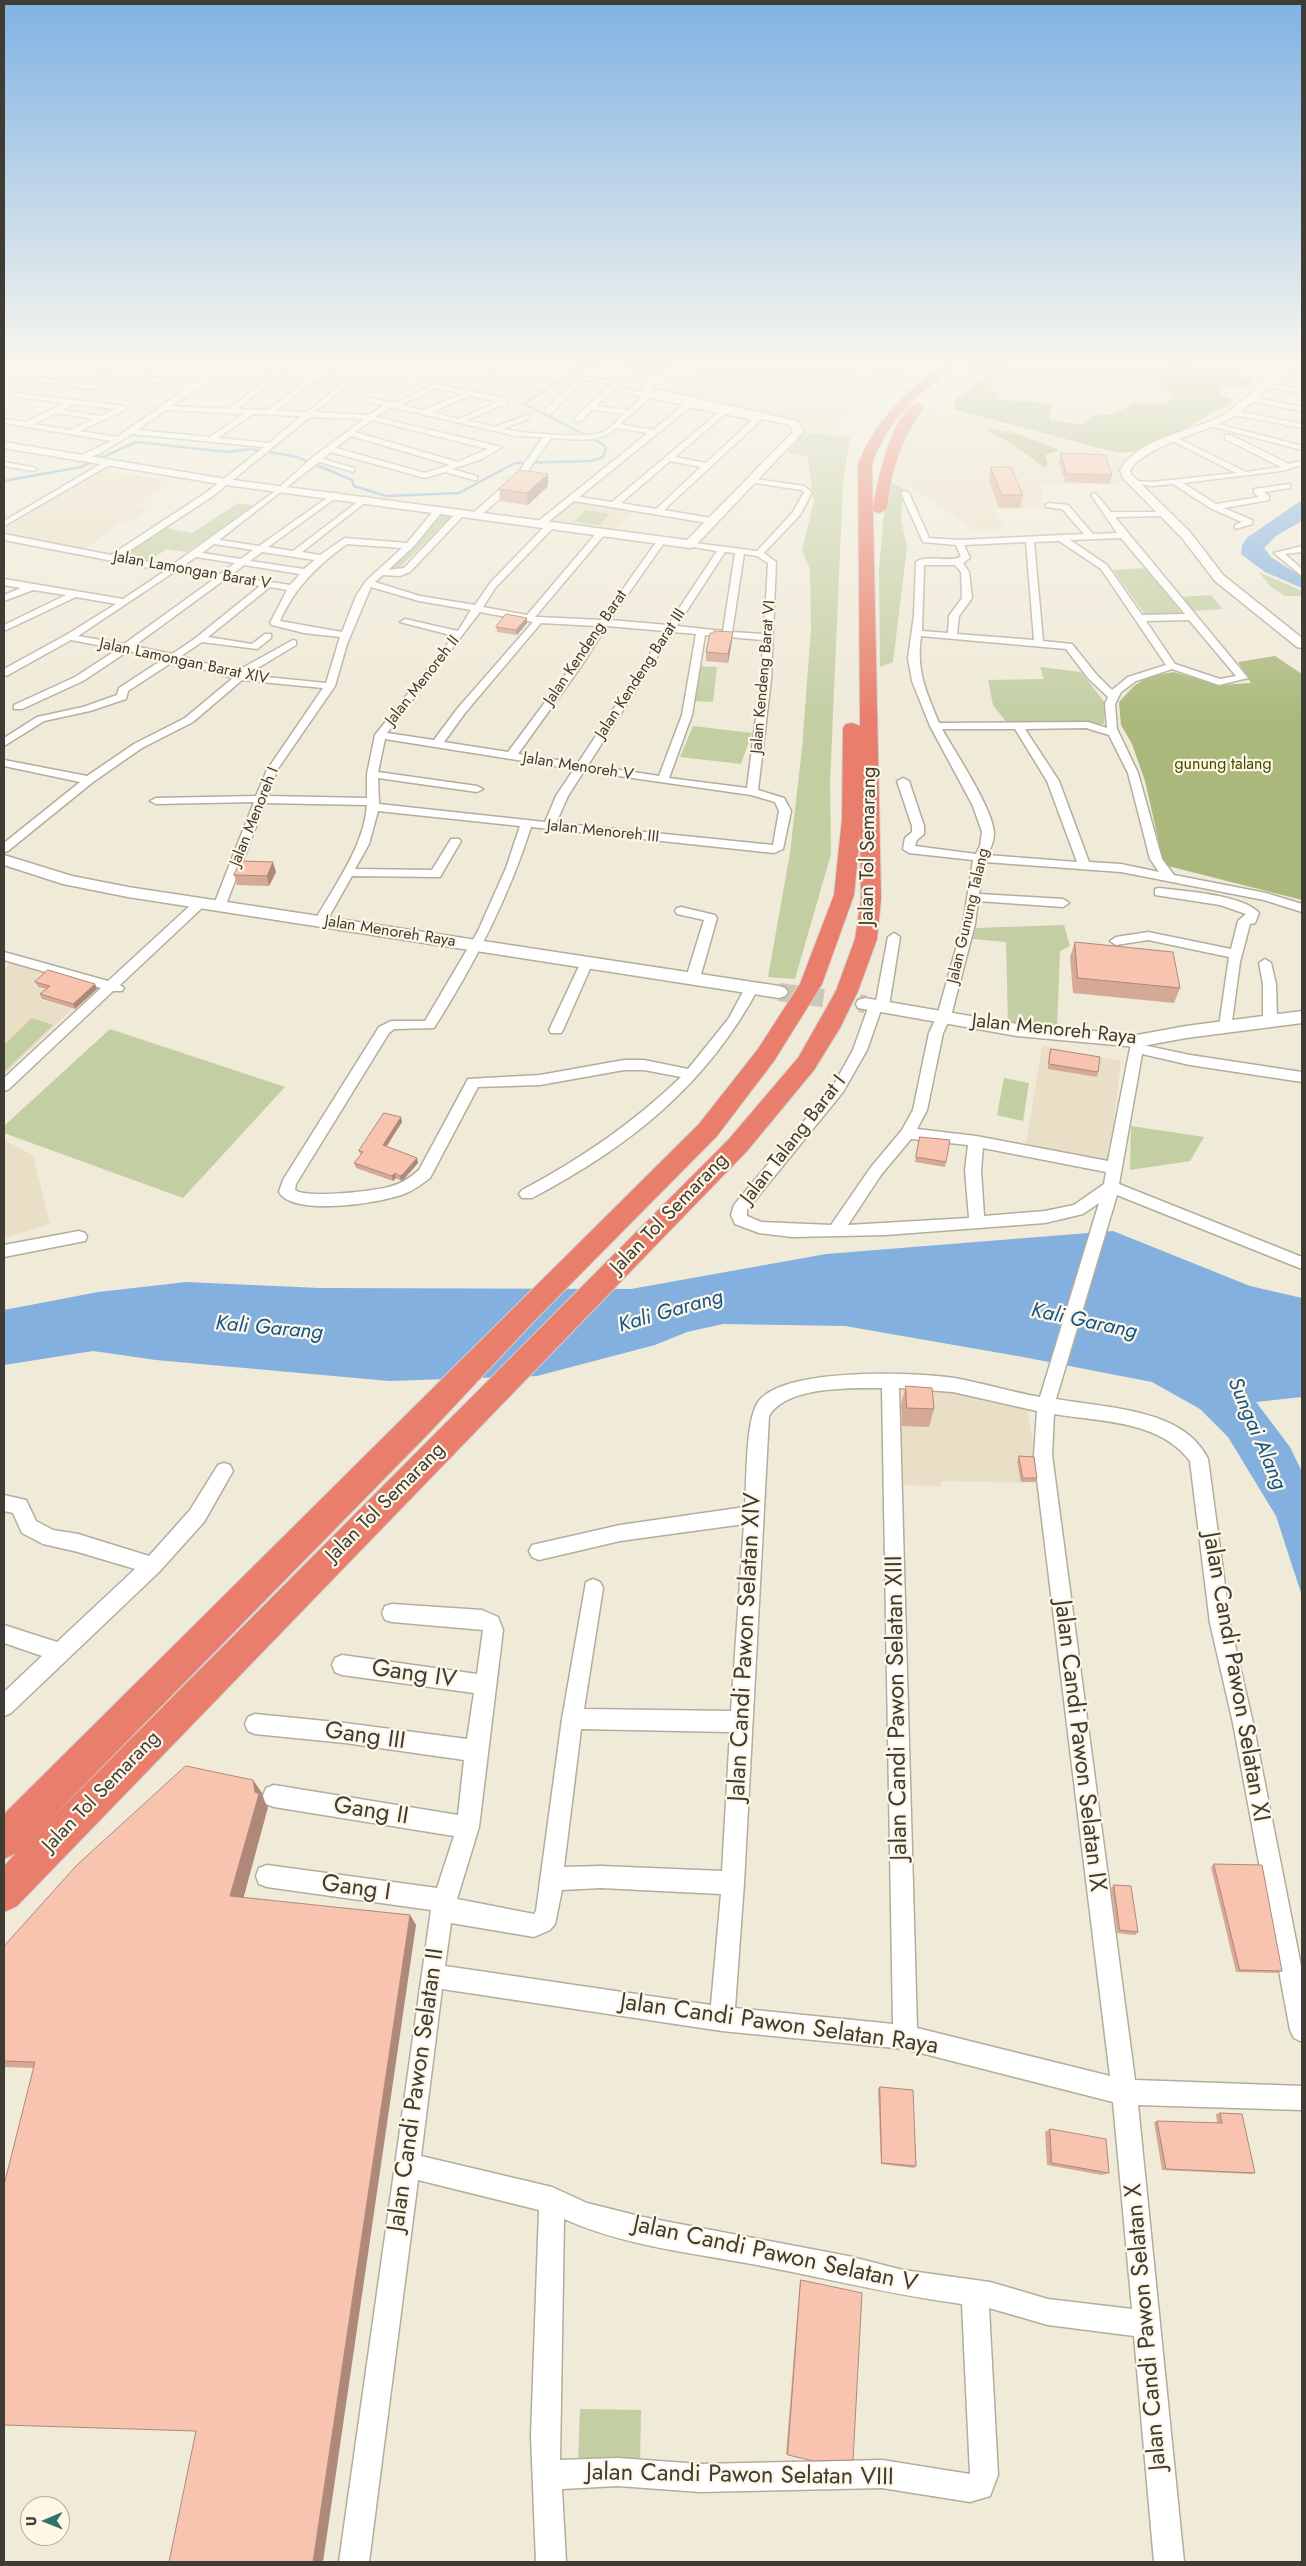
<!DOCTYPE html>
<style>
body{margin:0}
#map{position:relative;width:1306px;height:2566px;overflow:hidden;background:#f0ead8;font-family:Jost,sans-serif}
canvas{display:block}
.frame{position:absolute;inset:0;border:5px solid #3f3c36;pointer-events:none}
.north{position:absolute;left:20px;top:2496px;width:50px;height:50px;box-sizing:border-box;background:#fef7e5;border:1px solid #b2ac9f;border-radius:50%;rotate:269deg;font-size:14px;font-weight:700;line-height:20px;text-align:center;color:#3f3c36}
.north::after{content:'';display:block;margin:auto;width:18px;height:22px;background:#2e756d;clip-path:polygon(50% 0,100% 100%,50% 72%,0 100%)}
</style>
<div id="map">
<canvas width="1306" height="2566"></canvas>
<div class="frame"></div>
<div class="north">U</div>
</div>
<script>
const ctx = document.querySelector('canvas').getContext('2d');
ctx.lineJoin = 'round';
function fillPath(path, color) { ctx.fillStyle = color; ctx.fill(path, 'evenodd'); }
function stroke(path, color, width, dash) { ctx.strokeStyle = color; ctx.lineWidth = width; ctx.lineCap = dash ? 'butt' : 'round'; ctx.setLineDash(dash || []); ctx.stroke(path); }
function write(font, color, halo, rows, align = 'center') {
  ctx.font = font + ' Jost,sans-serif'; ctx.lineWidth = 4.5; ctx.setLineDash([]); ctx.textBaseline = 'middle'; ctx.strokeStyle = halo; ctx.fillStyle = color; for (const [text, x, y, turn = 0] of rows) {
    ctx.save(); ctx.translate(x, y); ctx.rotate((+turn || 0) * Math.PI / 180); ctx.textAlign = isNaN(turn) ? turn : align; if (halo) ctx.strokeText(text, 0, 0); ctx.fillText(text, 0, 0); ctx.restore();
  }
}
fillPath(new Path2D(`
 M714,364H814L886,378L830,434L807,430L661,394Z
 M1010,364H1168L1170,374L1165,377L1175,396L1166,404L1135,403L1112,415L1097,414L1081,425H1070L1051,420L1048,403L1039,401L1031,404L1014,402L997,397L996,391L989,388Z
 M930,407L1038,433L1128,458L1120,470L1129,483L1041,485L1044,500L1041,501L1042,509H994L1006,529L975,531L918,491L888,478L889,469L911,425Z
 M97,470L174,480L135,506L149,509L134,520L127,519L85,549L4,534V526Z
 M572,499L636,509L614,531L545,522Z
 M12,962L48,972L33,986L50,992L41,1000L72,1009L4,1075V970Z
 M1042,1046L1121,1061L1109,1164L1026,1144Z
 M4,1140L33,1155L50,1224L4,1238Z
 M911,1383L1027,1406L1039,1483L941,1481V1486L902,1485L895,1392L903,1384Z`), '#e9dfc7');
fillPath(new Path2D(`
 M880,364H915L898,378L869,373Z
 M803,432L850,437L843,484L830,783L831,854L795,979L768,977L790,853L802,749L811,628L810,569L802,550L814,501L807,456L788,453Z
 M887,480L903,488L901,520L907,547L893,662L880,667L879,569Z
 M238,503L256,506L186,552L167,549L148,561L121,556L165,528L192,533Z
 M585,510L610,514L599,525L574,522Z
 M437,513L452,516L396,571L386,570Z
 M1146,568L1186,619L1149,620L1113,570Z
 M1259,572L1302,591V596H1285L1270,586Z
 M1211,595L1223,609L1192,611L1180,597Z
 M698,666L717,667L713,702L692,701Z
 M1040,667L1081,672L1105,703L1104,724H1008L993,705L988,680L1044,679Z
 M693,726L752,733L741,764L680,757Z
 M1064,925L1070,946L1060,951L1057,1028L1008,1023L1006,942L973,939L975,928Z
 M32,1018L53,1025L4,1072V1045Z
 M110,1029L285,1087L183,1198L4,1133V1126Z
 M1004,1078L1029,1083L1023,1121L997,1115Z
 M1131,1126L1204,1137L1190,1161L1130,1170Z
 M580,2409L641,2410L640,2465H578Z`), '#c3cea3');
fillPath(new Path2D(`
 M567,364H681L661,374L649,375L617,367L580,369Z
 M966,364H1010L989,388L998,392L997,397C1015,406 1044,397 1052,407L1049,417L1051,420L1081,425L1097,414L1112,415L1135,403L1166,404L1175,395L1159,389L1163,378L1170,374L1168,364L1229,366L1228,373L1253,380C1246,392 1233,384 1223,387L1219,394L1233,400V403C1198,417 1156,454 1118,453L956,410L953,400L965,393L989,375L963,367Z
 M987,428L1018,434L1059,450L1045,455L1048,466L1044,467L1011,443L991,433Z
 M1275,656L1302,674V900L1164,865L1145,781L1132,744L1121,725L1119,702L1134,686L1149,676L1174,672L1218,685L1251,683L1238,662Z`), '#aab87b');
fillPath(new Path2D(`
 M1302,500V521L1276,536L1264,548L1271,557L1302,577V588L1265,572L1241,554L1242,545L1248,537Z
 M1113,1231L1250,1286L1302,1298V1397L1256,1402L1290,1447L1302,1472V1596L1276,1516L1228,1437L1200,1409L1152,1382L1023,1357L845,1326L723,1324L687,1332L655,1345L537,1376L389,1381L156,1360L93,1351L4,1365V1310L98,1292L186,1282L319,1288L631,1289L826,1254Z`), '#83b0df');
stroke(new Path2D(`
 M4,481L81,467L136,442L227,452L251,449L297,457L352,480L354,486L386,496L459,493L515,463L592,461L603,457L606,447L601,443L524,404L573,371L570,364`), '#83b0df', 2.5);
stroke(new Path2D(`
 M779,992L865,1004`), '#cdc7b8', 18, [18, 9]);
const street = new Path2D(`
 M59,364C84,364 107,372 132,374C143,374 153,364 165,364L143,375L194,384L228,364L314,375L331,364H339L322,376L389,386L386,388L350,383L315,412L369,415L384,405L363,401V397L394,403L429,387L398,381V379L430,364H440L409,378L507,399V403L467,420L495,427L530,414V418L503,429C520,433 589,439 603,432C611,428 618,419 624,414L592,410L581,421H575V417L612,383L581,380L551,414H545V410L579,376L621,382L596,406L628,410L643,397L623,392L625,389L760,417V421L664,510L717,519V523L714,524L574,501L542,527H536V523L648,433L616,428C599,444 573,439 551,438L523,478L478,518H472V514L517,474L543,437L516,436L391,407L376,417L502,447L482,459L452,469L477,476V480H474L445,472L425,478L331,452L323,459L354,468V472L319,462L219,540L259,546L334,493H337V497L268,547L293,551L364,497H367V501L302,552L320,555L345,538L407,543L435,509H441V513L415,545L388,570L404,568L457,512H463V516L410,572L400,576L383,575L375,582L420,596L475,605L490,583L547,524H553V528L496,587L483,607L527,615L599,530H605V534L535,617H539L601,620L659,538L662,537L666,540L610,620L668,625L717,551L687,546V542L757,551L793,512L804,492L801,490L749,482V478L804,486L812,492L800,515L764,553L776,562L771,679L758,790L784,798L791,811L783,849L774,853L531,827C508,899 474,965 434,1028L394,1029L389,1033L296,1184L295,1190C306,1199 377,1191 392,1186C403,1183 411,1177 419,1170L468,1079L540,1075L624,1060H644L688,1069L729,1018L747,984H757L759,987C707,1085 629,1147 532,1198H522L519,1194L522,1190C581,1159 633,1123 681,1077L644,1070H624L540,1085L478,1087L430,1178C422,1184 414,1190 404,1194C381,1203 293,1217 279,1192L283,1180L379,1027L391,1021H425L478,931L506,868L520,826L378,811L369,844L355,869L432,870L451,839H459L461,841L440,877L352,876L326,922L320,926L314,922C334,886 364,847 367,805L265,803L225,907L223,910H215L213,907L254,802L156,804L150,801L156,798L256,796L267,770L323,688L242,680L193,722L142,748L93,782L8,851L4,852V843L80,782L4,766V760L87,776L134,744L185,718L233,678L174,661L128,691L126,699L90,711L44,721L4,746V738L37,717L83,707L117,695L119,688L165,658L128,651L83,681L22,709H14V705L75,677L118,649L71,640L8,675L4,676V669L66,635L116,604L76,597L4,631V625L66,595L33,590L4,601V595L21,588L4,585V579L123,599L165,571L4,540V534L111,555L207,492L264,447L132,434L99,454L78,461V457L111,441L4,423V419L26,422L65,403L18,397L15,393L125,406V410L80,431L117,437L188,387L123,376L90,389L4,375V371L89,385L114,375ZM231,368L274,374L229,409L171,406ZM281,374L309,378L268,410L238,409ZM316,379L343,383L307,412L276,411ZM436,388L462,394L423,410L401,405ZM470,396L497,402L459,419L431,412ZM650,398L683,405L653,430L620,424ZM74,404L114,409L100,416L63,410ZM690,407L718,413L612,502L579,497ZM166,410H167L244,414L210,437L137,430ZM56,413L93,419L71,430L35,424ZM253,414L301,416L269,443L218,438ZM725,414L752,420L706,463L675,457ZM310,417L364,419L313,457L274,492L171,566L120,557L213,496ZM372,420L488,449L458,462L355,432ZM351,436L450,465L425,473L336,448ZM670,461L701,467L656,509L621,503ZM214,544L253,550L241,559L202,553ZM347,544L402,548L366,581L356,596L342,632L280,621C295,587 317,566 347,544ZM262,552L315,560L304,569L250,561ZM725,552L735,553L723,631L677,626ZM744,554L757,556L768,563L764,634L732,632ZM196,557L235,563L220,574L180,568ZM244,565L300,574L290,585L230,576ZM174,572L214,579L124,644L78,636ZM224,580L260,586L193,640L172,654L134,646ZM270,587L287,590L270,623L272,625L304,633L340,637L326,683L246,675L296,645V641L293,640L235,672L181,656L202,642L257,649L271,638V634H265L252,644L208,637ZM371,587L419,601L471,610L458,631L405,619L400,622L454,636L375,735L367,774V798L268,796L277,770L335,686L347,644ZM480,612L533,622L457,709L434,740L387,733ZM541,623L597,626L575,662L508,752L444,742L465,713ZM607,626L665,631L578,763L518,754L582,665ZM673,632L696,634L682,715L659,776L588,765ZM705,635L763,640L761,679L747,788L669,778L692,715ZM385,739L574,769L556,796L545,822L379,804L378,778L477,792L483,789L477,786L378,772ZM584,771L751,795L775,802L779,811L773,845L556,823L568,796Z
 M446,364H461L535,381L532,383Z
 M601,364C618,364 638,373 651,384L646,385Z
 M1285,368L1302,372V376L1283,371Z
 M1267,383L1302,390V394L1265,386Z
 M1248,396L1302,407V411L1245,400Z
 M1232,410L1302,424V428L1229,414Z
 M1206,421L1302,446V450L1206,425Z
 M1225,435H1231L1289,464L1302,461V465L1281,471L1183,483L1216,504L1259,497L1254,493V489L1290,484V488L1264,492L1269,496V500L1224,508L1252,520V524L1235,529V525L1242,522L1212,509L1173,484L1152,486L1130,483L1134,481L1152,482L1236,473L1170,440L1169,438L1173,436L1246,472L1281,467L1225,439Z
 M4,462L33,467L37,469L33,471L4,466Z
 M104,462L111,464L4,526V521Z
 M905,491L909,493L929,538L959,540L1084,534L1062,509L1046,507L1045,505L1049,503L1068,505L1093,534L1117,533L1091,495L1095,493L1111,512H1168V516H1165L1115,517L1248,678L1219,685L1172,669L1136,681L1121,692L1115,704L1117,729L1138,773L1162,859L1174,875L1266,893L1302,904V912L1264,900L1121,872L985,862L979,894L1063,899L1069,903L1063,907L978,901L975,924L951,1016L943,1033L927,1110L917,1129L976,1136L1108,1161L1132,1038H1142L1143,1045L1190,1055L1302,1072V1082L1190,1065L1142,1054L1119,1184L1302,1257V1269L1117,1195L1056,1399C1105,1408 1184,1408 1208,1459L1230,1623L1253,1723L1302,1971V2042L1294,2038L1290,2030L1233,1723L1210,1623L1190,1461C1159,1420 1101,1422 1054,1414L1052,1455L1135,2080L1302,2086V2110L1138,2105L1184,2562H1154L1134,2336L1048,2325L989,2308L998,2475L990,2496L970,2502L882,2488L700,2492L618,2486L562,2489L566,2562H536L531,2436L539,2210L418,2180L369,2562H339L431,1910L267,1887L259,1884L256,1876L259,1868L267,1865L437,1888L454,1836L274,1807L266,1804L263,1796L266,1788L274,1785L458,1815L464,1760L345,1743L255,1734L248,1731L245,1724L248,1717L255,1714L345,1723L467,1739L474,1693L342,1675L335,1672L332,1665L335,1658L342,1655L477,1674L483,1630L392,1622L385,1620L382,1613L385,1606L392,1604L482,1610L498,1617L503,1630L479,1827L457,1899L534,1914L536,1911L562,1719L586,1582L593,1579L600,1582L603,1588L584,1709L731,1711L744,1524L620,1541L539,1560L532,1557L529,1551L532,1545L620,1525L745,1507C747,1481 745,1422 758,1402C782,1367 915,1372 954,1378C983,1383 1011,1392 1040,1397L1099,1203L1083,1214L1045,1223L885,1235L792,1237L759,1233L735,1224L731,1215L734,1205L833,1086L853,1050L869,1005L876,1001L888,937L894,933L900,937L889,1006L881,1010L867,1050L843,1092L747,1210V1216L761,1222L831,1225L871,1167L902,1130L913,1110L929,1033L937,1016L963,924L973,860L909,853L903,849L905,838L912,832V826L897,781L903,778L909,781L924,826V834L917,840L915,846L976,854L980,846L982,832L973,806L930,726L912,681L908,658L914,615L916,562C926,554 947,563 961,557L956,545L923,542L901,493ZM1121,538L1185,614L1142,615L1107,565L1070,540ZM1059,541L1101,569L1166,665L1128,677L1112,690L1096,674L1072,644L1043,641L1034,542ZM1026,542L1034,640L957,634L959,616L972,598L969,572L963,563L970,558L964,545ZM924,565H955L961,572L962,598L949,616L948,633L922,631ZM1189,620L1236,676L1220,679L1175,664L1146,621ZM921,636L1066,649L1088,678L1108,697L1105,704L1107,728L1088,722L939,723C926,691 916,671 921,636ZM1086,728L1109,735L1128,773L1150,859L1159,872L1121,864L1089,862L1059,781L1025,729ZM942,729H1015L1047,781L1077,862L987,855C991,848 994,841 994,833C993,809 955,752 942,729ZM911,1139L968,1145L965,1170L969,1218L848,1225L881,1175ZM983,1148L1106,1172L1104,1184L1074,1205L1045,1211L984,1216L981,1170ZM882,1388L893,2024L735,2008L744,1883L769,1416C786,1386 851,1388 882,1388ZM899,1388L953,1392L1037,1411L1034,1455L1110,2076L917,2028ZM581,1729L730,1732L722,1871L601,1866L564,1867ZM601,1888L721,1894L711,2005L445,1966L451,1923L534,1937L550,1930L555,1924L562,1890ZM442,1989L722,2031L905,2049L1113,2102L1132,2309L1048,2299L990,2282L903,2270L848,2256L643,2217L587,2203L552,2187L421,2156ZM564,2219C624,2246 693,2253 757,2265C825,2278 893,2295 962,2304L970,2474L882,2460L700,2464L618,2458L560,2460Z
 M1302,546V552L1285,554L1302,569V576L1274,553Z
 M1159,888C1183,891 1244,895 1259,913L1255,923L1250,924L1240,962L1231,1029L1226,1030L1219,1026L1229,957L1148,940L1116,945L1110,941L1116,937L1148,932L1231,949L1238,921L1246,914L1220,905L1155,895V889Z
 M199,900L205,904L203,907L120,985L124,988L122,991H113L9,1089L4,1091V1078L101,988L4,960V952L108,981L195,901Z
 M681,907L715,915L717,918L700,978L693,982L686,978L704,920L677,914L675,911L677,908Z
 M587,958L593,962L563,1030L561,1033H551L549,1030L581,962Z
 M1265,959L1271,963L1276,984L1277,1020L1270,1024L1263,1020V984L1259,963Z
 M79,1231L85,1233L87,1237L85,1241L4,1257V1245Z
 M224,1463L230,1465L233,1471L204,1522L159,1572L11,1713L4,1716V1692L42,1656L4,1643V1625L57,1642L135,1569L78,1552L43,1544L22,1533L13,1513L4,1511V1495L26,1500L36,1521L53,1530L78,1534L149,1556L190,1510L218,1465Z`);
const secondary = new Path2D(`
 M681,364H693L650,388L798,421L803,432L694,547L690,548L226,485L4,448V442L226,479L687,540L793,432L790,425L650,395L639,388L645,382Z
 M1220,364H1240L1276,372L1285,364H1295C1285,376 1241,413 1228,420C1203,432 1144,447 1130,470L1132,475L1190,532L1223,575L1302,638V648L1297,647L1215,581L1182,538L1123,478L1120,470C1139,437 1191,433 1223,415C1239,405 1255,389 1270,376Z
 M4,855L72,876L128,887L779,986L785,988L788,992L785,996L779,998L128,897L63,884L4,865Z
 M865,998L1017,1024L1137,1035L1186,1026L1302,1011V1023L1186,1038L1137,1047L1017,1036L858,1008L856,1004L858,1000Z`);
const highway = new Path2D(`
 M942,364H955C948,373 937,380 929,387C902,409 883,432 872,464L881,899L877,939L858,991L840,1028L814,1070L747,1151L17,1906L4,1912V1866L16,1853L4,1859V1814L699,1124L758,1049L800,984L834,895L842,819L843,728L846,724L852,723L860,726L858,464C875,420 906,393 942,364ZM860,834L861,899L855,939L836,991L798,1058L729,1139L39,1831L431,1431L534,1321L717,1136L774,1061L822,984L854,895Z
 M918,403L924,407C901,439 891,470 887,509L880,513L875,512L873,509C876,486 892,410 918,403Z`);
stroke(street, '#b3ad9d', 3);
stroke(secondary, '#b3ad9d', 3);
stroke(highway, '#d1d0cf', 2);
fillPath(street, '#fff');
fillPath(secondary, '#fff');
fillPath(highway, '#e87e6b');
fillPath(new Path2D(`
 M1061,453L1112,475L1110,484L1065,482L1059,462Z
 M991,467L1023,495L1020,508H999L989,480Z
 M548,486L528,505L500,501L499,489Z
 M527,618V623L517,635L497,632L496,627Z
 M733,632L732,641L728,663L706,661V652L714,633Z
 M276,872L269,886L237,885L234,875Z
 M1075,942L1180,988L1174,1003L1073,993L1070,957Z
 M35,982L95,984L97,989L75,1009L42,999L40,994L46,989L38,987Z
 M1051,1049L1098,1072L1097,1077L1048,1069L1049,1054Z
 M401,1117L402,1122L387,1146L417,1158L418,1163L404,1179L401,1181L396,1178L393,1181L356,1168L354,1163L361,1155L359,1151Z
 M920,1137L946,1162L945,1167L915,1162Z
 M906,1386L934,1409L929,1427L902,1426L901,1404Z
 M1019,1456L1037,1478L1035,1482H1021L1017,1461Z
 M253,1780L262,1793L264,1801L268,1807L243,1898L410,1915L416,1925L196,2431L33,2068L4,2067V1946Z
 M1214,1864L1282,1971L1278,1973L1236,1972L1211,1867Z
 M1114,1885L1138,1932L1135,1935L1117,1933L1111,1888Z
 M880,2087L916,2166L914,2168L881,2164L878,2089Z
 M1220,2113L1255,2173L1251,2174L1162,2170L1154,2122L1157,2121L1217,2123L1216,2114Z
 M1050,2129L1109,2173L1102,2175L1047,2165L1045,2132Z
 M800,2280H801L788,2455L786,2454Z`), '#d6a996');
fillPath(new Path2D(`
 M548,474V486L528,505L527,493Z
 M527,618V623L517,635L516,630Z
 M733,632L732,641L728,663V654Z
 M273,862L276,872L269,886L267,876Z
 M95,984L97,989L75,1009L73,1004Z
 M401,1117L402,1122L384,1150L383,1145Z
 M417,1158L418,1163L404,1179L401,1181L400,1176Z
 M395,1173L396,1178L393,1181L392,1176Z
 M253,1780L262,1793L264,1801L268,1807L241,1907L230,1896L255,1792Z
 M410,1915L416,1925L323,2562H313Z`), '#ae897a');
const building = new Path2D(`
 M1061,453L1105,455L1112,475L1067,474Z
 M991,467H1011L1023,495H1002Z
 M520,470L548,474L527,493L499,489Z
 M506,614L527,618L516,630L496,627Z
 M714,631L733,632L728,654L706,652L710,633H714Z
 M241,861L273,862L267,876L234,875Z
 M1075,942L1173,952L1180,988L1078,978Z
 M48,970L95,984L73,1004L40,994L50,986L35,982Z
 M1051,1049L1100,1057L1098,1072L1049,1064Z
 M384,1113L401,1117L383,1145L417,1158L403,1174L400,1176L395,1173L392,1176L354,1163L363,1152L359,1151Z
 M920,1137L950,1140L946,1162L916,1157Z
 M906,1386L932,1388L934,1409L907,1408Z
 M1019,1456L1034,1457L1037,1478H1023Z
 M186,1766L253,1780L255,1792L259,1794L230,1896L410,1915L313,2562H169L196,2431L4,2425V2185L35,2062L4,2061V1946L77,1865Z
 M1214,1864L1262,1865L1282,1971L1240,1970Z
 M1114,1885L1131,1886L1138,1932L1120,1930Z
 M880,2087L913,2090L916,2166L882,2163Z
 M1220,2113L1242,2114L1255,2173L1166,2169L1157,2121L1222,2123Z
 M1050,2129L1106,2139L1109,2173L1052,2163Z
 M801,2280L862,2293L853,2460L814,2461L788,2455Z`);
fillPath(building, '#f9c4af');
stroke(building, '#ae897a', 1);
const sky = ctx.createLinearGradient(0, 0, 0, 724);
sky.addColorStop(0, '#7fb2e4');
sky.addColorStop(0.5, '#f8f6ed');
sky.addColorStop(1, '#f8f6ed00');
ctx.fillStyle = sky;
ctx.fillRect(0, 0, 1306, 724);
write('16px', '#3f3c36', '#fef7e5', [
 ["Jalan Lamongan Barat V",192,571,10],
 ["Jalan Kendeng Barat",586,648,-56],
 ["Jalan Lamongan Barat XIV",184,662,12],
 ["Jalan Kendeng Barat III",641,674,-57],
 ["Jalan Kendeng Barat VI",764,677,-85],
 ["Jalan Menoreh II",423,681,-52],
 ["Jalan Menoreh V",578,767,9],
 ["Jalan Menoreh I",255,817,-68],
 ["Jalan Menoreh III",603,832,6],
 ["Jalan Gunung Talang",969,916,-77],
 ["Jalan Menoreh Raya",390,932,9]
]);
write('16px', '#404b00', '#fef7e5', [
 ["gunung talang",1223,765]
]);
write('20px', '#3f3c36', '#fef7e5', [
 ["Jalan Tol Semarang",869,846,-89],
 ["Jalan Menoreh Raya",1054,1030,6],
 ["Jalan Talang Barat I",794,1140,-52],
 ["Jalan Tol Semarang",670,1214,-46],
 ["Jalan Tol Semarang",386,1503,-45],
 ["Jalan Tol Semarang",102,1792,-46]
]);
write('italic 21px', '#10558e', '#fef7e5', [
 ["Kali Garang",671,1312,-16],
 ["Kali Garang",1084,1322,12],
 ["Kali Garang",269,1329,5],
 ["Sungai Alang",1256,1434,67]
]);
write('24px', '#3f3c36', '#fef7e5', [
 ["Jalan Candi Pawon Selatan XIV",746,1647,-87],
 ["Gang IV",414,1675,8],
 ["Jalan Candi Pawon Selatan XI",1235,1677,80],
 ["Jalan Candi Pawon Selatan XIII",898,1708,-91],
 ["Gang III",365,1737,8],
 ["Jalan Candi Pawon Selatan IX",1079,1746,83],
 ["Gang II",371,1812,9],
 ["Gang I",356,1889,8],
 ["Jalan Candi Pawon Selatan Raya",779,2025,8],
 ["Jalan Candi Pawon Selatan II",417,2090,-82],
 ["Jalan Candi Pawon Selatan V",775,2255,12],
 ["Jalan Candi Pawon Selatan X",1147,2327,-95],
 ["Jalan Candi Pawon Selatan VIII",740,2476,1]
]);
</script>
